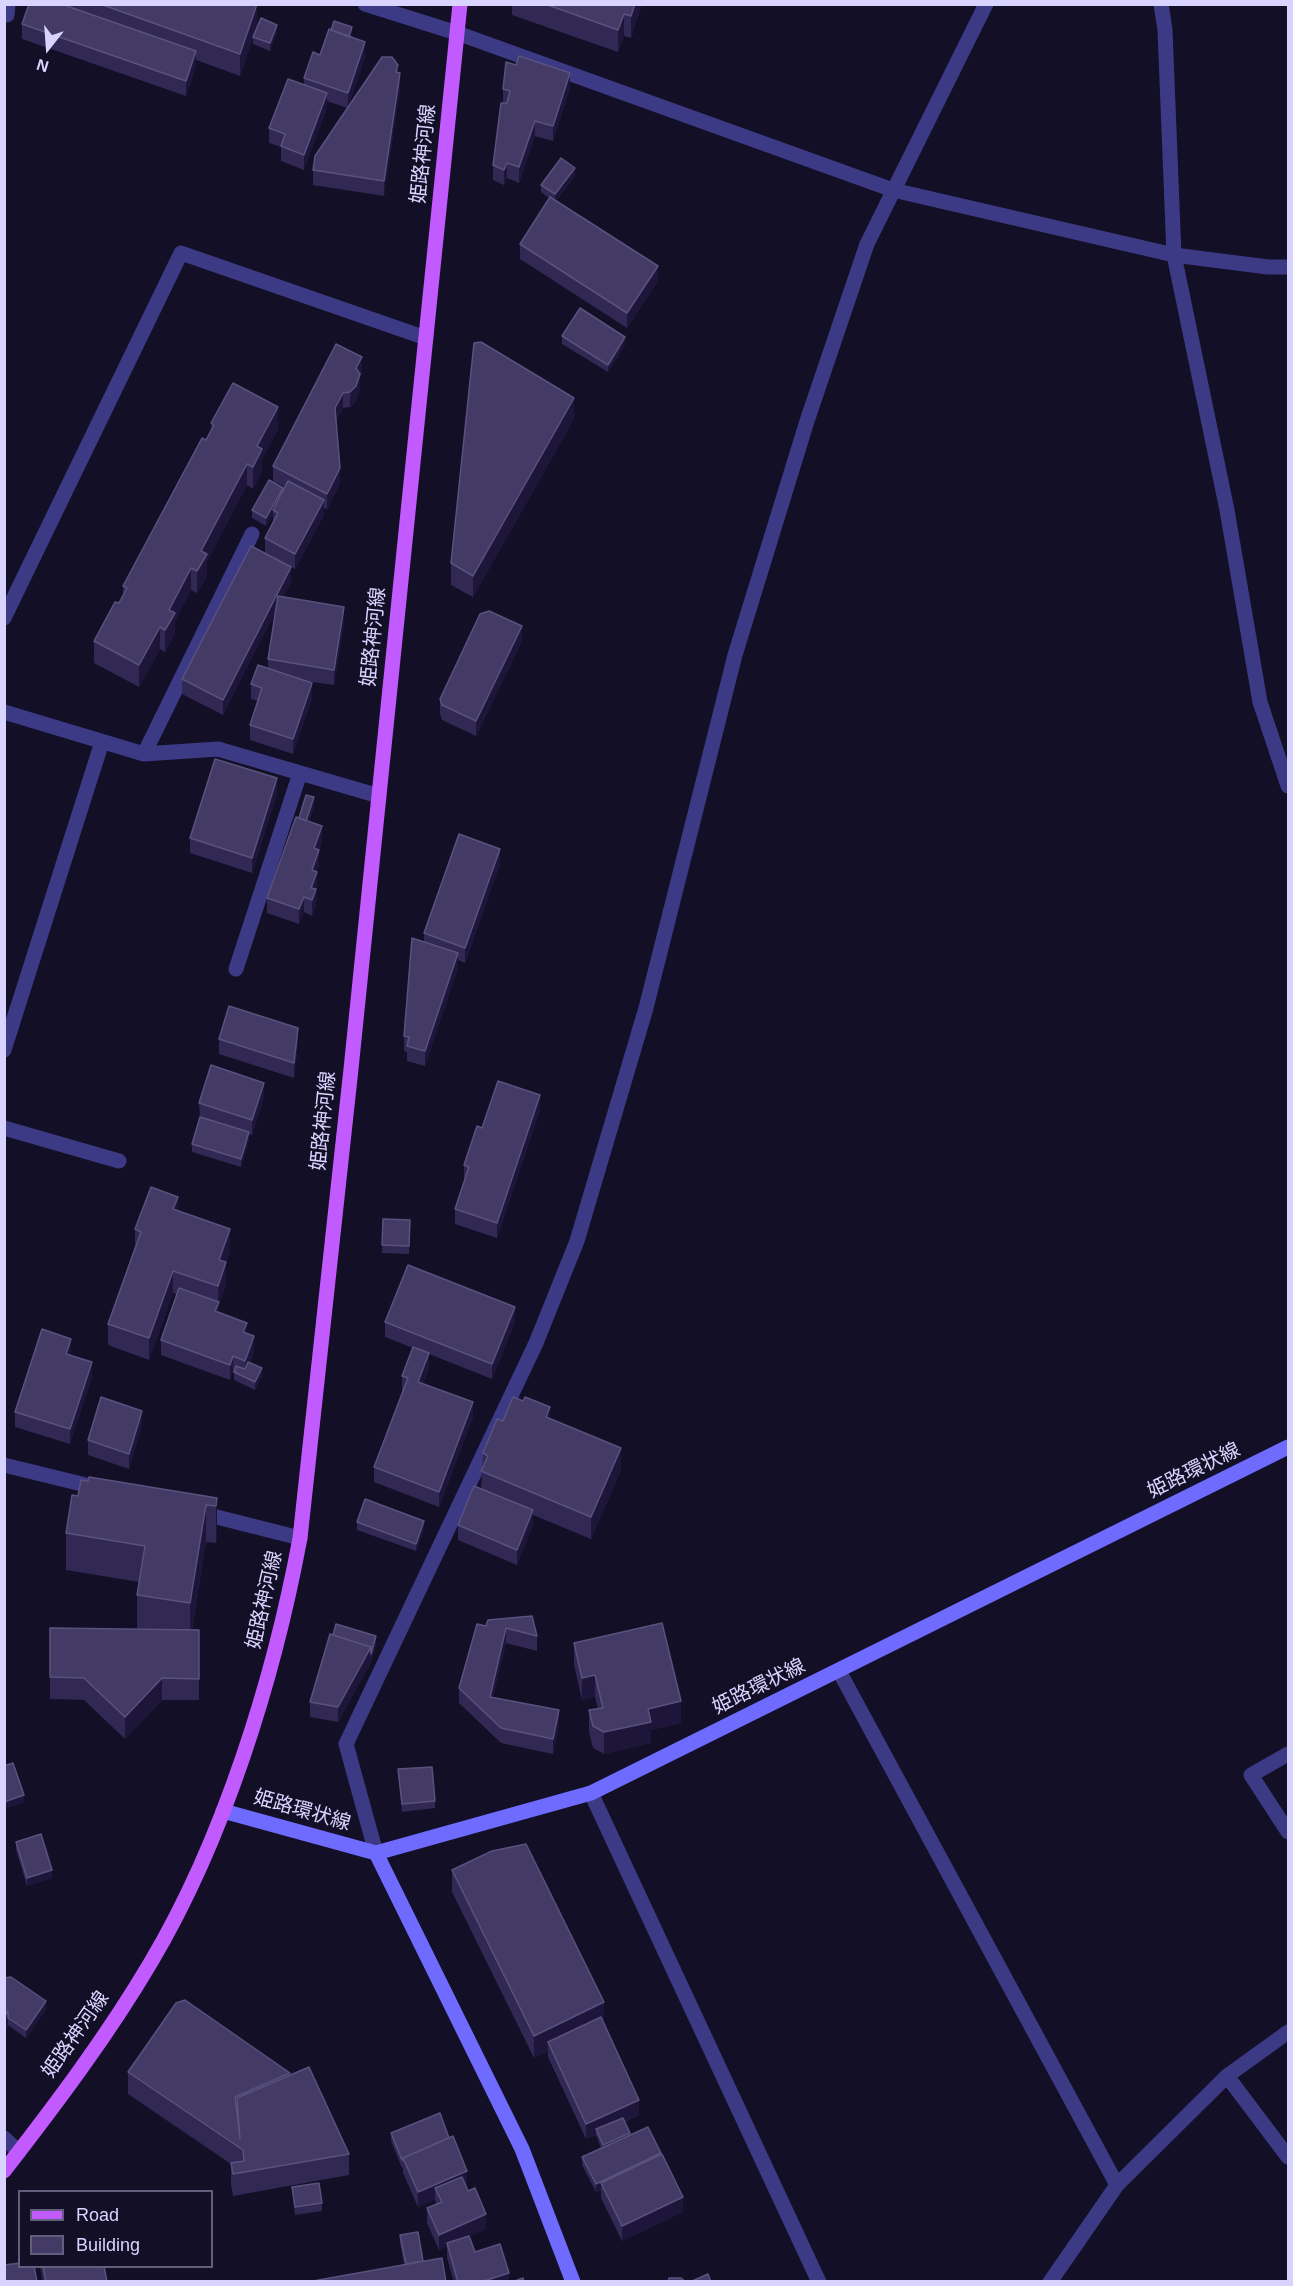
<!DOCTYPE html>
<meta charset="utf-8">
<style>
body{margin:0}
#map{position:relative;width:1293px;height:2286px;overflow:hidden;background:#130f26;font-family:Helvetica,sans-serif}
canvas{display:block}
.frame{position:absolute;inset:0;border:6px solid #d9d4ff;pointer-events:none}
.legend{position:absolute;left:18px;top:2190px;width:195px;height:78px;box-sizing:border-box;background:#130f26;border:2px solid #625e7d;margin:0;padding:8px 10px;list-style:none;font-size:18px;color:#d9d4ff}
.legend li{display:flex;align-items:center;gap:12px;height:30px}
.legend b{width:30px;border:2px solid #625e7d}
.north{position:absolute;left:18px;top:18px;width:60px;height:60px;-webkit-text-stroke:4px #130f26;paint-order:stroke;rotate:197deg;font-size:16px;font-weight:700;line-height:24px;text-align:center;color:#d9d4ff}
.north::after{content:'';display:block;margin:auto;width:21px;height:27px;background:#d9d4ff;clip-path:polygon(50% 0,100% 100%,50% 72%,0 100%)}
</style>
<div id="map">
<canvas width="1293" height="2286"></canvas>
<div class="frame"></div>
<ul class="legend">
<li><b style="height:8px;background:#c25bff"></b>Road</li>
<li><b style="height:16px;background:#433a66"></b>Building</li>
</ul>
<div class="north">N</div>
</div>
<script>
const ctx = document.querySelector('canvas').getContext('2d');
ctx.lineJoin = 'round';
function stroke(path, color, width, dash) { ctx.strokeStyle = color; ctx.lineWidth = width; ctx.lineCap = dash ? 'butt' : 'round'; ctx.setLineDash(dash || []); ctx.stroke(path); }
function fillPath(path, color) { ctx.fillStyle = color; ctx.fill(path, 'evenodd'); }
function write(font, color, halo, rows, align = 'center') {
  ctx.font = font + ' Helvetica,"Noto Sans JP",sans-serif'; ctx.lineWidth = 4.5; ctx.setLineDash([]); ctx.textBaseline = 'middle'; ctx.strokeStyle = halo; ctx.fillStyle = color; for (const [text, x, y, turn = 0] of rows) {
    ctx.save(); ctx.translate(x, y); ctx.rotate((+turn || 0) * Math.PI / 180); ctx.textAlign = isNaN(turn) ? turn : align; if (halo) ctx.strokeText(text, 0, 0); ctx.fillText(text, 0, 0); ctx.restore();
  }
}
stroke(new Path2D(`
 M365,4L457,33L893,190L1174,255L1268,267H1288
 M1161,4L1165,30L1174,255L1227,510L1260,702L1288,786
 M7,15L8,4
 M4,618L181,253L426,338
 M4,712L144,754L218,749L379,796
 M144,754L252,534
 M236,969L300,773
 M4,1050L102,742
 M4,1128L119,1161
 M4,1465L98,1488
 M197,1512L300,1538
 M839,1671L1117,2185
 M1288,1754L1251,1775L1288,1832
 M591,1793L819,2282
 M376,1853L346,1744L536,1343L577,1241L646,1008L735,655L807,421L867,244L986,4
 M1227,2076L1288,2157
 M4,2138L19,2152
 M1050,2282L1117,2185L1227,2076L1288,2032`), '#3d3a85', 15);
stroke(new Path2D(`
 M223,1811L376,1853L591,1793L1288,1447
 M376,1853L522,2149L573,2282`), '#6f6bff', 15);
stroke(new Path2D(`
 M4,2171C56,2104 108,2035 151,1962C224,1839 274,1678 300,1538L351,1069L460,4`), '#c25bff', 15);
fillPath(new Path2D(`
 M29,4H257V26L277,32L270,51L253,44V37L240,76L196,60V66L186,96L22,39V24Z
 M512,4H642L631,38L624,36L618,52L512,15Z
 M352,35L351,37L365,57L348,107L398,72L400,88L384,196L313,185V170L347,108L327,101V108L304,170L281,161V147L269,143V128L304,85V78L320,55Z
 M570,88L553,141L535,136L519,183L507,178L504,185L493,180V165L503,103V89Z
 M575,176L556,201L658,281L627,328L520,259V244L549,198L541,192V185Z
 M562,336L625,345L608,372L562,344Z
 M362,372L360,377V389L356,401L350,407L343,408L336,421L340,483L327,509L324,508V515L295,569L291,567V582L283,597L344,622L334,685L305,681L312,698L293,754L250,740V725L258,701L251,699V684L268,668V659L275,612L223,715L182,694V679L265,553V538L273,523V514L266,526L252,518V510L283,491L285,487L273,481V466Z
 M574,419L473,597L451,585V563Z
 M211,423L278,429L262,459V471L253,489L247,485L207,561V576L197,593L191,590L175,621V634L165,652L160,649L139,687L94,663V641L119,603L123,595V586L211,431Z
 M522,641L476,736L442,720L440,714V699Z
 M277,794L252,873L190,853V838Z
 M314,805L309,822L322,841L319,850V865L317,872L316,904L312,916L304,912L299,924L267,913V898L299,818Z
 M500,864L465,963L458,960V968L425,1066L407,1061V1052L404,1051V1036L424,941V933Z
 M219,1039L298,1043L294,1078L219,1054Z
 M264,1098L252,1135L249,1134V1140L241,1167L192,1152V1144L200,1118L199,1103Z
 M540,1110L497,1238L455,1224V1209L464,1180V1165L482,1128Z
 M178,1210L230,1251L226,1262V1284L219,1304V1312L247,1334L254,1351L250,1363L262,1376L255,1390L234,1380V1372L233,1371L230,1380L161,1355V1340L177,1294L173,1293L149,1360L108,1345V1324L135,1246V1229Z
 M383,1219L410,1220L409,1254L382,1253Z
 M385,1322H515L492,1379L429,1354V1369L423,1384L473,1417L439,1507L374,1482V1467L403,1391H402V1376L413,1348L385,1337Z
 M71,1354V1355L92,1377L70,1444L15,1427V1412Z
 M550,1419L621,1470L591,1539L533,1515V1525L517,1565L458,1540V1525L481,1489L483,1453L503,1421Z
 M142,1426L129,1469L88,1455V1440Z
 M78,1496L217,1498V1535L216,1543L206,1542L192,1629L199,1630V1700H162L125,1739L84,1700L50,1699V1628L137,1629V1595L139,1582L66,1570V1533Z
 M357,1522L424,1529L416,1551L357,1530Z
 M488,1620L537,1636V1651L506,1643L493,1697L559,1725L553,1754L501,1743L459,1703V1688Z
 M574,1643L681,1723L651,1730V1743L604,1754L593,1748L589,1732V1710L598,1709L595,1697L582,1700L574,1665Z
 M376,1644L371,1662L338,1722L310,1717V1702Z
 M398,1769L435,1801V1808L402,1812Z
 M16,1842L52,1878L27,1886L16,1850Z
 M452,1870L604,2023L639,2115L625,2122L630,2135L661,2154L683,2212L622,2241L601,2198V2190L596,2192L582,2165V2157L601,2148L596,2135L586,2139L548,2057V2051L534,2058L452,1892Z
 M4,1978L46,2009L26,2038L8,2025V2027Z
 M128,2072L290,2075L349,2154V2175L233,2196L231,2185V2164L128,2094Z
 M391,2133L467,2186L466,2187L486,2229L469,2236L475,2252L509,2282H454L447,2258V2246L439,2250L427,2223V2208L436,2204L435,2200L418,2207L403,2173V2167L402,2168L391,2141Z
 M292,2187L322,2203V2211L295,2215Z
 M400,2235L423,2261L404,2265L400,2243Z
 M40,2266H104L107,2282H43Z`), '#312854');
fillPath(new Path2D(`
 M257,4V26L240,76V54Z
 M635,4H642L631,38V16Z
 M624,14V36L618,52V30Z
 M277,25V32L270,51V43Z
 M365,42V57L348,108V93Z
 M196,51V66L186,96V81Z
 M400,73V88L384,196V181Z
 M570,73V88L553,141V126Z
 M327,93V108L304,170V155Z
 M535,121V136L519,183V167Z
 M507,163V178L504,185V170Z
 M575,168V176L555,202V194Z
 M658,266V281L627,328V313Z
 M625,337V345L608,372V365Z
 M362,357V372L360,377V389L356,401L350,407V392L356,368Z
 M343,393V408L335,423V408Z
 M574,398V419L473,597V576Z
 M278,407V429L262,459V471L253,489V467L257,446Z
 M247,464V485L207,561V576L197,593V571L201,551Z
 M340,468V483L327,509V494Z
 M283,488V496L273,510V514L266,526V518Z
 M324,500V515L295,569V554Z
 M291,567V582L223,715V700Z
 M191,568V590L175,621V634L165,652V630L169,610Z
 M344,607V622L334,685V670Z
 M522,626V641L476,736V721Z
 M160,627V649L139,687V665Z
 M312,683V698L293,754V739Z
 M277,778V794L252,873V858Z
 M314,797V805L305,833V825Z
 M322,826V841L314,863V848Z
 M500,849V864L465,963V948Z
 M319,850V865L317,872L316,904L312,916V900L311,888L312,870Z
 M304,897V912L299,924V909Z
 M458,953V968L425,1066V1051Z
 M298,1028V1043L294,1078V1063Z
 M264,1083V1098L252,1135V1120Z
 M540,1095V1110L497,1238V1223Z
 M249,1132V1140L241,1167V1159Z
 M178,1197V1218L173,1209Z
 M230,1229V1251L226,1262V1284L219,1304V1317L215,1311L218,1305L219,1260Z
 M173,1271V1293L149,1360V1338Z
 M515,1307V1322L492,1379V1364Z
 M247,1323V1338L243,1332Z
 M254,1336V1351L245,1376V1361Z
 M71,1339V1354L66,1369V1354Z
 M429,1353V1369L418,1397V1382Z
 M233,1356V1371L230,1380V1365Z
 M92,1362V1377L70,1444V1429Z
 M262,1368V1376L255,1390V1382Z
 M473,1402V1417L439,1507V1492Z
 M550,1407V1429L546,1417Z
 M142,1411V1426L129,1469V1454Z
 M621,1448V1470L591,1539V1517Z
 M217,1498V1535L216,1543V1506Z
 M206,1505V1542L190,1640V1603Z
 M533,1510V1525L517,1565V1550Z
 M424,1521V1529L416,1551V1544Z
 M506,1628V1643L490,1712V1697Z
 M376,1636V1644L371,1661V1654Z
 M371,1647V1662L338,1722V1707Z
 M595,1675V1697L582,1700V1678Z
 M162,1678V1700L125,1739V1717Z
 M681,1701V1723L651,1730V1743L604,1754V1732L648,1709Z
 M559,1710V1725L553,1754V1739Z
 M24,1795V1803L4,1809V1802Z
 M52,1870V1878L27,1886V1878Z
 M46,2001V2009L26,2038V2030Z
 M604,2002V2024L548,2042V2051L534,2058V2036Z
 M8,2012V2027L4,2032V2017Z
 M290,2073V2095L237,2098V2118L235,2097Z
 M639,2100V2115L598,2134L596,2129V2135L586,2139V2124Z
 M630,2133V2141L603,2152V2145Z
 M661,2153V2161L601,2183V2189L596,2192V2184Z
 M467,2171V2186L440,2198L435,2188V2200L418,2207V2192Z
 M683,2197V2212L622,2241V2226Z
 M486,2214V2229L448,2246L447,2243V2246L439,2250V2235Z
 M509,2273V2282H481Z`), '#1d163a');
const building = new Path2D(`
 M29,4H61L196,51L186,81L22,24Z
 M100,4H257L240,54Z
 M545,4H635L631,16L624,14L618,30Z
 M261,18L277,25L270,43L253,37Z
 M334,21L352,27L349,37L331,30Z
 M329,29L365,42L348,93L304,78L313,52L320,55Z
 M519,56L570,73L553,126L535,121L519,167L507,163L504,170L493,165L501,103H507L510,91L503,89L506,62L516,65Z
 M382,57H392L398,65L396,72L400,73L384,181L313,170L315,156Z
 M288,79L327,93L304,155L281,146L285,134L269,128Z
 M561,158L575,168L555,194L541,185Z
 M550,197L658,266L627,313L520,244Z
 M580,308L625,337L608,365L562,336Z
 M481,342L574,398L473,576L451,563L474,343Z
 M336,344L362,357L356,368L360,374L356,386L350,392L343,393L335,408L340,468L327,494L273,466Z
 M233,383L278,407L257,446L262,449L253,467L247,464L201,551L207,554L197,571L191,568L169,610L175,613L165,630L160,627L139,665L94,641L115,602L119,603L127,588L123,586L202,438L206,440L214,425L211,423Z
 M269,480L283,488L266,518L252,510Z
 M288,481L324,500L295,554L265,538L278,513L273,510Z
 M251,546L291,567L223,700L182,679Z
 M278,596L344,607L334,670L268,659Z
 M489,611L522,626L476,721L442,705L440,699L480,614Z
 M258,665L312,683L293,739L250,725L262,688L251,684Z
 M215,759L277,778L252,858L190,838Z
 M306,795L314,797L306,821L299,818Z
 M296,817L322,826L314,848L319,850L312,870L317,872L311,888L316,889L312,900L304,897L299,909L267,898Z
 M459,834L500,849L465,948L424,933Z
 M412,938L458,953L425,1051L407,1046L409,1037L404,1036Z
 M229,1006L298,1028L294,1063L219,1039Z
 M211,1065L264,1083L252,1120L199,1103Z
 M498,1081L540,1095L497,1223L455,1209L469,1167L464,1165L477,1126L482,1128Z
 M200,1117L249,1132L241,1159L192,1144Z
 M151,1187L178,1197L173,1209L230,1229L219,1260L226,1262L218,1286L173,1271L149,1338L108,1324L141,1232L135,1229Z
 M383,1219L410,1220L409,1246L382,1245Z
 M408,1265L515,1307L492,1364L385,1322Z
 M179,1288L219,1302L215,1311L247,1323L243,1332L254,1336L245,1361L233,1356L230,1365L161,1340Z
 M42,1329L71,1339L66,1354L92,1362L70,1429L15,1412Z
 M413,1347L429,1353L418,1382L473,1402L439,1492L374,1467L408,1378L402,1376Z
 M248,1362L262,1368L255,1382L234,1372L236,1366L245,1369Z
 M101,1397L142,1411L129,1454L88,1440Z
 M513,1397L523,1401L525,1397L550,1407L546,1417L621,1448L591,1517L481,1471L488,1456L483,1453L497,1419L503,1421Z
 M89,1477L217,1498L216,1506L206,1505L190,1603L137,1595L145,1546L66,1533L72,1495L78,1496L81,1480L88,1481Z
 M474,1486L533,1510L517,1550L458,1525Z
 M365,1499L424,1521L416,1544L357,1522Z
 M532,1616L537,1636L506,1628L490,1697L559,1710L553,1739L501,1728L459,1688L477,1624L486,1626L488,1620Z
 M662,1623L681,1701L648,1709L651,1722L604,1732L593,1726L589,1710L603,1708L595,1675L582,1678L574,1643Z
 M336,1624L376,1636L371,1654V1647L333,1635Z
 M50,1628L199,1630V1679L162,1678L125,1717L84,1678L50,1677Z
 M330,1634L371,1647L338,1707L310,1702Z
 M13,1763L24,1795L4,1802V1766Z
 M432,1767L435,1801L402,1804L398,1769Z
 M41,1834L52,1870L27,1878L16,1842Z
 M526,1844L604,2002L534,2036L452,1870L492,1851Z
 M11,1977L46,2001L26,2030L8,2018V2012L4,2009V1978Z
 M185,2000L290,2073L235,2097L240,2139L237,2098L309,2067L349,2154L233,2174L231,2163L244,2161L243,2150L128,2072L176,2003Z
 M4,2009L8,2012L4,2017Z
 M601,2017L639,2100L586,2124L548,2042Z
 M440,2113L449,2138L403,2158V2160H402L391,2133Z
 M623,2118L630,2133L603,2145L596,2129Z
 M648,2127L661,2153L596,2184L582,2157Z
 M453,2136L467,2171L418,2192L403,2158Z
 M662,2154L683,2197L622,2226L601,2183Z
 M462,2177L468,2191L475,2188L486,2214L439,2235L427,2208L442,2202L435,2188Z
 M319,2183L322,2203L295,2207L292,2187Z
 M418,2232L423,2261L406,2264L400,2235Z
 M469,2236L475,2252L500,2244L509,2273L481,2282H458L447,2243Z
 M442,2258L446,2282H313V2281Z
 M20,2263V2266H34L37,2282H4V2265Z
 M43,2266H104L107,2282H46Z
 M708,2274L711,2282H690Z
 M523,2278L524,2282H512Z
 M669,2278H681L686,2282H668Z`);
fillPath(building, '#433a66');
stroke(building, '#5a527e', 1.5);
write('20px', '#d9d4ff', '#130f26', [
 ["姫路神河線",424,154,-84],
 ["姫路神河線",374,637,-84],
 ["姫路神河線",324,1121,-84],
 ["姫路環状線",1194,1471,-26],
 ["姫路神河線",265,1600,-77],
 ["姫路環状線",759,1687,-26],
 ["姫路環状線",302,1811,16],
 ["姫路神河線",76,2035,-55]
]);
</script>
